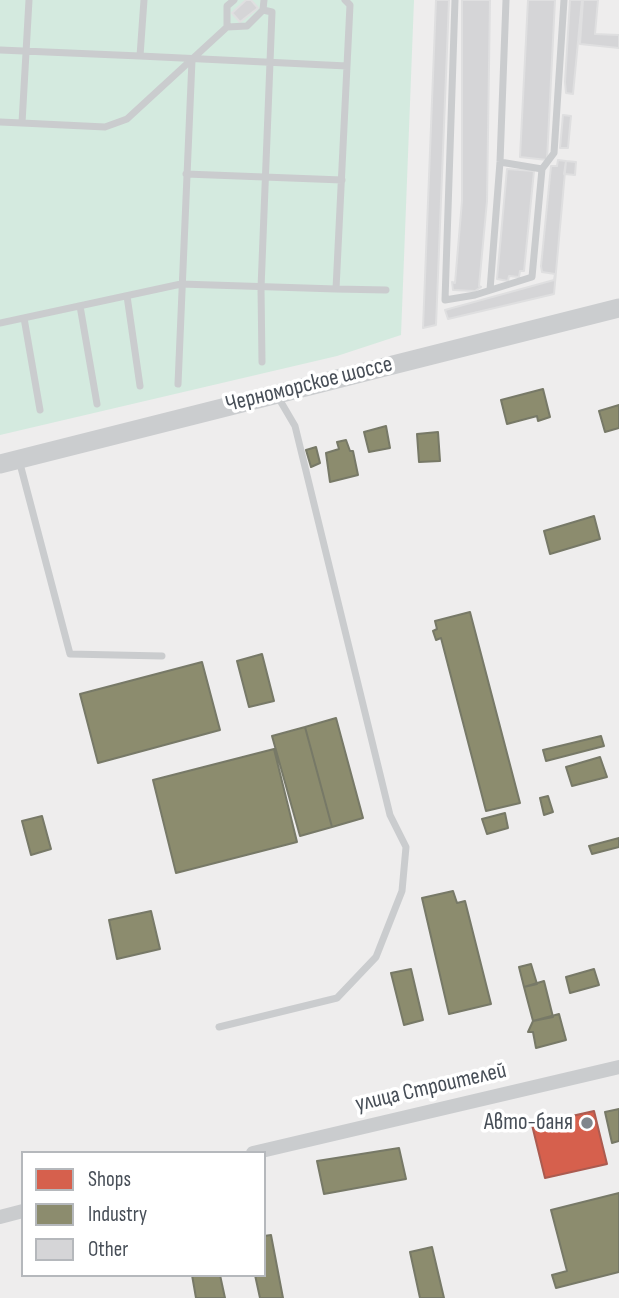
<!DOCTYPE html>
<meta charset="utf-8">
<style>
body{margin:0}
#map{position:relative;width:619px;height:1298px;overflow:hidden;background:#eeeded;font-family:"Sofia Sans Condensed",sans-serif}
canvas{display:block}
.legend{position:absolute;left:21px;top:1151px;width:245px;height:126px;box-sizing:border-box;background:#fff;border:2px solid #b5b8bc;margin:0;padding:9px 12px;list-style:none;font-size:21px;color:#474e57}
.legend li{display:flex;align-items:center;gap:14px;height:35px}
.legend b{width:35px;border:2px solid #b5b8bc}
</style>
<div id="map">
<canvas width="619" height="1298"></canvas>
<ul class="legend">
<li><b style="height:19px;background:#d6604d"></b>Shops</li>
<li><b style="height:19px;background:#8c8c6e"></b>Industry</li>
<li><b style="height:19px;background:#d5d5d7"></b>Other</li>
</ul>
</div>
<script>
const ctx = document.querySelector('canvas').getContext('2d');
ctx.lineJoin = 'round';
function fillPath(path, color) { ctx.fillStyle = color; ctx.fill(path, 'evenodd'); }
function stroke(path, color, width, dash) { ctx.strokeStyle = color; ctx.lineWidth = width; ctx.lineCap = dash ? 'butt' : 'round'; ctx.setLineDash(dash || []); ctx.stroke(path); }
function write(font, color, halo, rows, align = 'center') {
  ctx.font = font + ' "Sofia Sans Condensed",sans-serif'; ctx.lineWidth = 7; ctx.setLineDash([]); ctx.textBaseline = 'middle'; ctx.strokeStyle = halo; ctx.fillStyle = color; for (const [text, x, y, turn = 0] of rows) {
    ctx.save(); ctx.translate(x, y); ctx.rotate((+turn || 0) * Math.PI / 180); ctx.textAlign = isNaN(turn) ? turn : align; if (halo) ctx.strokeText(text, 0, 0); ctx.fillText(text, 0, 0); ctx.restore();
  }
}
fillPath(new Path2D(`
 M0,0H414L401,335L337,356L0,435Z`), '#d4eadf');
const shops = new Path2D(`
 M594,1111L607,1164L545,1178L532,1125Z`);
fillPath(shops, '#d6604d');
stroke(shops, '#ab5b50', 2);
const industry = new Path2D(`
 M543,389L550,417L538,421L537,416L507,424L501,400Z
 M619,405V428L605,432L599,411Z
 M386,426L390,448L369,452L364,432Z
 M438,432L440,461L419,462L417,434Z
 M346,440L350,451H353L358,475L330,482L326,453L339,449L337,442Z
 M316,447L320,463L311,467L306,450Z
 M594,516L600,539L550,554L544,531Z
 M470,612L520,803L486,811L441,638L436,640L433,631L437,629L435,621Z
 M262,654L274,701L249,707L237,661Z
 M202,662L220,730L98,763L80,694Z
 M336,718L363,818L332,827L305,727Z
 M305,727L332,827L300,836L272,736Z
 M601,736L604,746L546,761L543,750Z
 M274,749L297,842L176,873L153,780Z
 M600,757L607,777L572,786L566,767Z
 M548,796L553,812L544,815L540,798Z
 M505,813L508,828L487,834L482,819Z
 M42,816L51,849L31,855L22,821Z
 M619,838V847L592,854L589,846Z
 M453,891L457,903L465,901L491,1004L449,1014L422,898Z
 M151,911L160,949L117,959L109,920Z
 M531,964L537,984L524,987L519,967Z
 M411,969L423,1020L404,1025L391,973Z
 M594,969L599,985L570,993L566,977Z
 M544,981L553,1017L533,1021L524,987Z
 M559,1014L566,1040L536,1048L533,1032H528L533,1021Z
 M619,1109V1141L612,1143L605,1112Z
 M399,1148L406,1179L324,1194L317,1161Z
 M619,1193V1272L556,1288L552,1275L567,1271L551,1210Z
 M271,1235L283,1298H260L255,1275H264V1236Z
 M432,1247L444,1298H420L410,1252Z
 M192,1275H220L225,1298H196Z`);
fillPath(industry, '#8c8c6e');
stroke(industry, '#777967', 2);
const building = new Path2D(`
 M246,0H251L258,8L240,22L232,13Z
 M436,0H449L436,325L423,328Z
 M462,0H490L487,201L479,286L481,287L475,291L453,290L452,282L455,283L462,201Z
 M528,0H555L547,160L520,157Z
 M570,0H582L573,94L566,93L565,82Z
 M583,0H598L595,34L619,35V48L580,44Z
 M563,115L571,116L568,148H560Z
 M558,160L566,161L554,294L448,319L445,310L554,280L555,274L542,272L541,266L551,166H557Z
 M566,161L576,162L575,175L564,174Z
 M507,169L534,171L524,271H520L519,277L509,276L508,281L497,279Z`);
fillPath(building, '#d5d5d7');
stroke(building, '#dfdfe0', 2);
stroke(new Path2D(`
 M29,0L22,123L105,127L127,119L227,27V6L234,0
 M144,0L140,56L347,66
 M345,0L350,5L336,289L386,290
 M455,0L445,300L475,295L532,277L542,169L554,153L564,0
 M227,27L247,26L263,10L264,0
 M0,50L140,56
 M0,122L22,123
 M500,162L542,169
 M186,174L342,180
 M490,290L500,162L506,0
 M127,296L140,386
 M80,306L97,404
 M24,318L40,410
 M0,323L181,284L336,289
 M262,362L261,288L272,12L263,10
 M178,384L192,60
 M19,460L70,654L162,656
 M219,1027L337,998L376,957L402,891L406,847L390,815L295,426L278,397`), '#caccce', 7);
stroke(new Path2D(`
 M253,1153L619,1067
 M0,1217L23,1211`), '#caccce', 14);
stroke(new Path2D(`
 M0,464L619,308`), '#cbcdcf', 19);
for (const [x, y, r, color] of [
 [587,1123,7,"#81868c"]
]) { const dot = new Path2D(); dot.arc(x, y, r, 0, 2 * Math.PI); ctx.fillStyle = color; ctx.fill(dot); stroke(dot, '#fff', 2.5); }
write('23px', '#474e57', '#fff', [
 ["Черноморское шоссе",309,385,-14],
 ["улица Строителей",431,1088,-13]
]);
write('23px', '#474e57', '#fff', [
 ["Авто-баня",573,1123]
], 'right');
</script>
